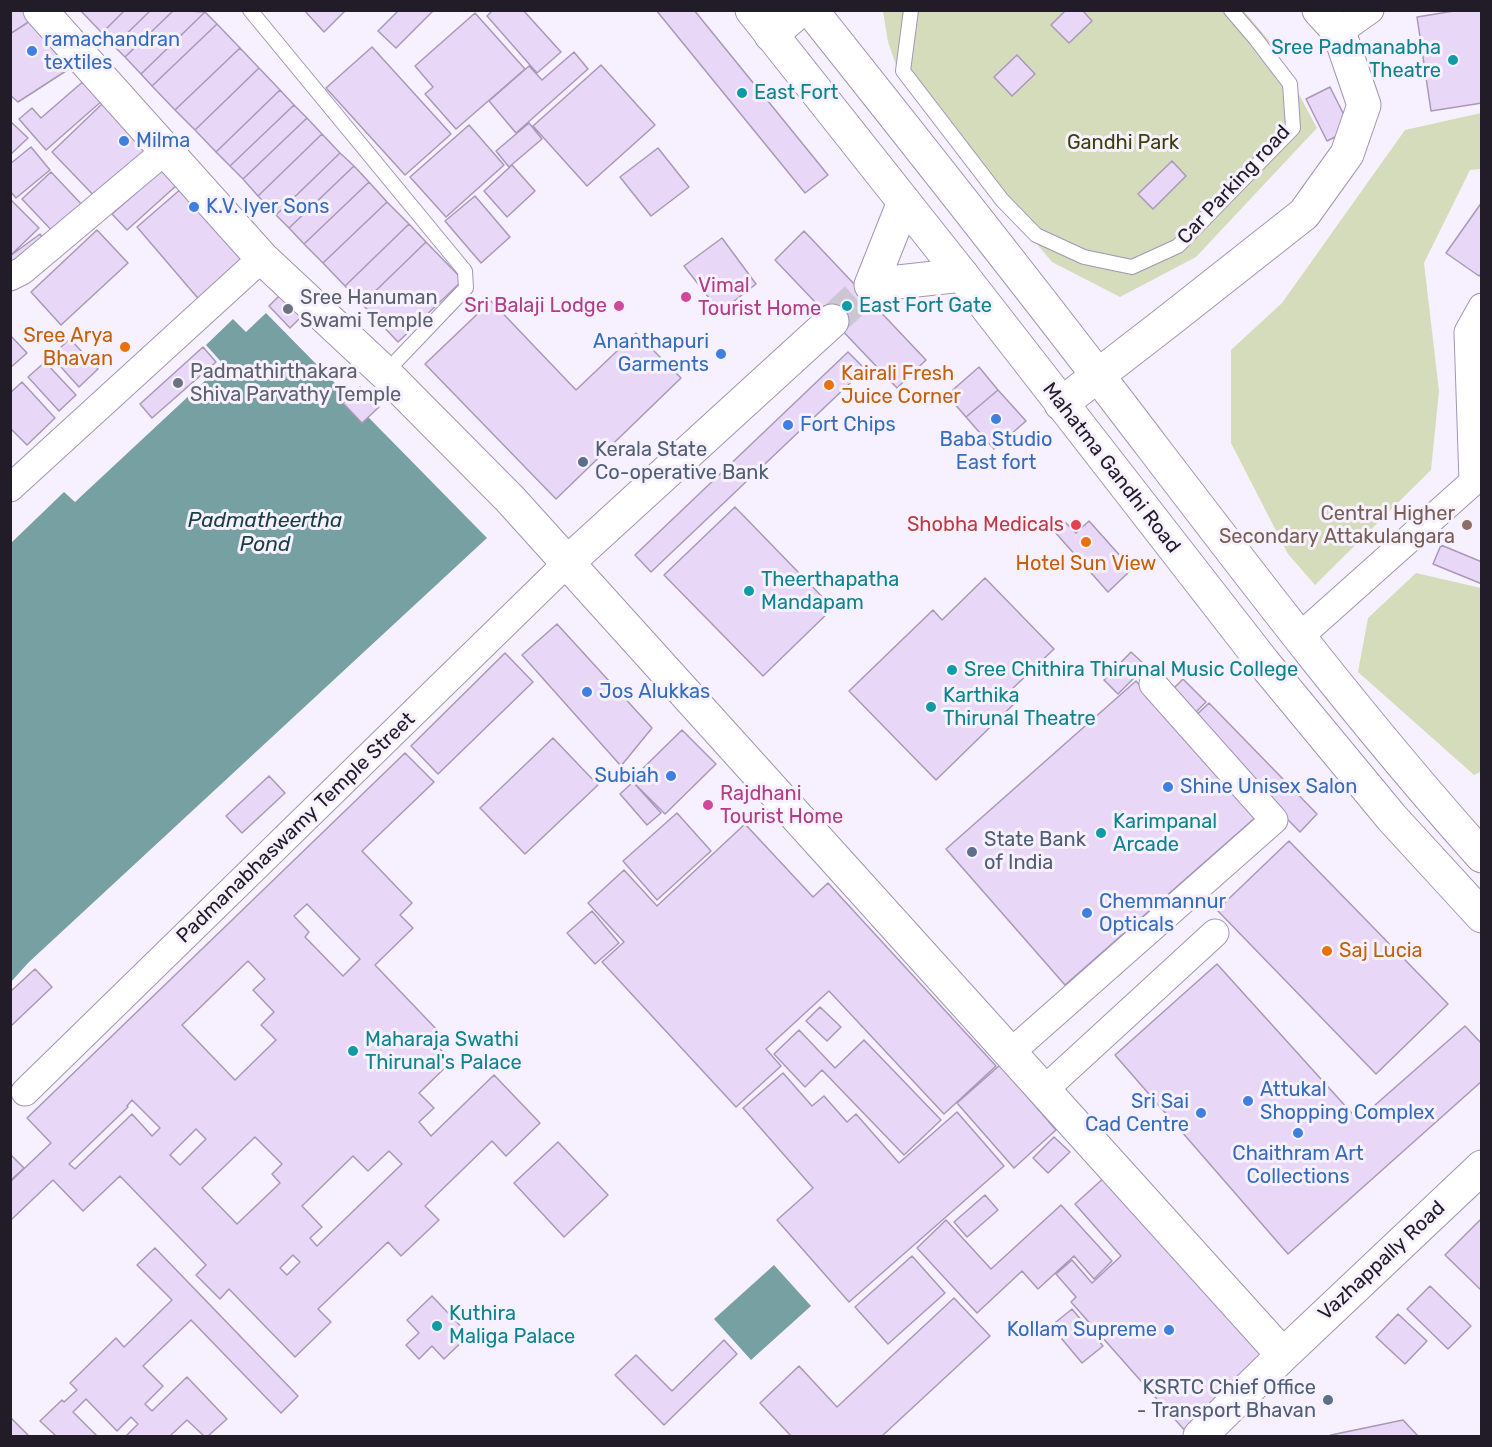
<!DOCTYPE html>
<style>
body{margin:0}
#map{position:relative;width:1492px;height:1447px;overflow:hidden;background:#f7f1ff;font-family:Rubik,sans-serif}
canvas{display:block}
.frame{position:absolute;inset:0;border:12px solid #211c28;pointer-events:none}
</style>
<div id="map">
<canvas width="1492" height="1447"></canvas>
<div class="frame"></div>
</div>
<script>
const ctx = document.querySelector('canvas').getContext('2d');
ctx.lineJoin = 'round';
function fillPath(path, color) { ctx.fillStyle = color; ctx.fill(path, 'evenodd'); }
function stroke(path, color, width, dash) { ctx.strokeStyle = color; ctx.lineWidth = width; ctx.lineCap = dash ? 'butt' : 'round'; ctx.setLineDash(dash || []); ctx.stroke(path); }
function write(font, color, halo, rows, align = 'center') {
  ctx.font = font + ' Rubik,sans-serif'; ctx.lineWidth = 6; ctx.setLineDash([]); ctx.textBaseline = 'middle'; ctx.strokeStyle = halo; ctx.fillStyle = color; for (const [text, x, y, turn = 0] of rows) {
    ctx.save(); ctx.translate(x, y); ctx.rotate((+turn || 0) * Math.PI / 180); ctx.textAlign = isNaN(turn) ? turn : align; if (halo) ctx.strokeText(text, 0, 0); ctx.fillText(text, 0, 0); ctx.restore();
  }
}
fillPath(new Path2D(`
 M883,11H1244L1272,44L1317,128L1196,257L1120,297L1052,262L902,82L888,42Z
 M1481,113V169L1470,170L1424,263L1439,391L1431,470L1315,585L1288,554L1231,443V350L1282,303L1405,130Z
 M1416,573L1481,588L1482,771L1474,775L1358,672L1368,618Z`), '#d4dcbb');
fillPath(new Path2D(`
 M266,313L487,538L28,963L11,982V543L64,492L75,502L223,364L206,345L233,319L246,332Z
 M774,1265L811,1306L751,1360L714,1319Z`), '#77a0a2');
const building = new Path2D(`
 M10,10H22L30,21L10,34Z
 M80,10H125L102,33Z
 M125,10H151L114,46L102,33Z
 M151,10H174L125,57L114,46Z
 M174,10L205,12L141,74L125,57Z
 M304,10H346L324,32Z
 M399,10H434L396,48L378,31Z
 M493,10H523L561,52L537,73L487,16Z
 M656,10H694L828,175L805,193Z
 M1066,10H1082L1092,21L1069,43L1051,25Z
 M1460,10H1482V103L1431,111L1417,17Z
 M205,12L217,24L152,86L141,74Z
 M475,13L525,69L456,129L425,94L433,87L415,66Z
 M30,21L69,69L18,102L10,95V34Z
 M217,24L240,48L175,110L152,86Z
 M372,47L451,134L405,175L326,88Z
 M240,48L259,68L195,130L175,110Z
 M574,52L588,69L516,133L489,101L529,66L542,80Z
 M1017,55L1035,74L1012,96L994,77Z
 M601,65L655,125L587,186L533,126Z
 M259,68L280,90L216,152L195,130Z
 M86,79L103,100L46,150L19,119L32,108L41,118Z
 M1330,87L1351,129L1327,141L1306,99Z
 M280,90L294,105L230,166L216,152Z
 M103,103L152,153L101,203L52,152Z
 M294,105L307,118L243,179L230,166Z
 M307,118L322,134L258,196L243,179Z
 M10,121L28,138L10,155Z
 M529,123L542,139L509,167L496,151Z
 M469,125L504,165L446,217L410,177Z
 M322,134L340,153L276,215L258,196Z
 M31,147L50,170L16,198L10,191V164Z
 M658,148L689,187L651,216L620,177Z
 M340,153L354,166L289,228L276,215Z
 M1172,161L1186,176L1153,209L1138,194Z
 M512,165L535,191L507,217L484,191Z
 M354,166L369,182L304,244L289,228Z
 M163,169L177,185L127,230L112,214Z
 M51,172L86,209L57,236L22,199Z
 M369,182L387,202L323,263L304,244Z
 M182,188L247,264L202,303L137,227Z
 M475,196L510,237L481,263L445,221Z
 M10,199L39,228L12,254L10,253Z
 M387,202L409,224L345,286L323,263Z
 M1482,202V273L1479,276L1446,253Z
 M409,224L426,242L362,304L345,286Z
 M97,230L128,263L61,325L31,292Z
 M804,231L926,360L897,388L775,260Z
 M40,234L49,247L10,274V256Z
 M722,238L756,284L720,312L684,266Z
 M426,242L463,280L398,342L362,304Z
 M286,289L307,311L290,328L269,306Z
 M491,301L576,390L636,333L681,378L556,499L425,364Z
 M10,335L27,353L10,368Z
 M70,339L98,369L79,387L51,356Z
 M203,347L216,362L152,418L140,404Z
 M848,352L865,369L651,572L635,555Z
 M45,362L76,395L59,411L28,377Z
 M979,367L998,390L966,417L947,395Z
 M22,382L55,418L27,445L10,428V393Z
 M360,387L379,407L362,423L343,403Z
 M998,390L1026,421L994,449L966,417Z
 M735,507L833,608L763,676L664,575Z
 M1089,521L1132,569L1108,592L1054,531L1065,522L1076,533Z
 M1441,545L1482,562V584L1433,564Z
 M985,578L1054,649L1010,691L1018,700L936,780L849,691L933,610L942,620Z
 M557,624L652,728L621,766L522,655Z
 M1131,652L1146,666L1118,694L1104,680Z
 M505,653L533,682L438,774L411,746Z
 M1183,679L1206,702L1189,719L1166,696Z
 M1136,681L1256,817L1065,985L946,849Z
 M1209,703L1317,814L1300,832L1190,721Z
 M682,730L716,764L665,814L631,780Z
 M553,738L598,785L525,854L480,808Z
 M405,753L434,782L362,851L412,903L400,915L413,928L375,965L440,1033L432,1041L452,1061L419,1093L434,1108L419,1122L431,1136L494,1075L540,1123L506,1156L492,1141L425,1206L439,1220L401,1256L388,1242L318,1309L331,1322L295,1357L229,1289L220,1299L196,1275L206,1265L120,1176L83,1211L53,1180L12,1219L10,1217V1182L51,1143L27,1118ZM307,904L360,959L343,976L305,937L309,932L294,916ZM248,961L265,979L253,990L274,1012L261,1025L276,1040L235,1080L182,1025ZM132,1100L160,1128L152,1136L132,1114L75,1169L69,1164L128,1107L127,1106ZM196,1129L206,1139L180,1165L170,1155ZM255,1137L282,1164L272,1174L280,1183L237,1224L202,1188ZM389,1151L402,1164L317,1246L310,1238L322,1227L302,1206L353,1156L368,1171ZM293,1255L300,1262L287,1275L280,1268Z
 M269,776L285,793L242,833L226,816Z
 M633,782L661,813L647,825L620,794Z
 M677,813L711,851L657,900L623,861Z
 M745,824L813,897L828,883L996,1066L944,1114L829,991L766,1049L781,1066L736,1107L602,962L624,942L588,903L624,870L657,906Z
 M1289,841L1448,1004L1376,1074L1217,910Z
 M592,911L619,943L595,964L567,933Z
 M1217,964L1358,1120L1465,1026L1482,1044V1081L1288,1254L1115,1055Z
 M35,969L52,987L10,1027V992Z
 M820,1007L841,1027L827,1041L806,1021Z
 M799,1030L835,1068L864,1040L941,1120L904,1155L822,1070L805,1087L774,1054Z
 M1000,1065L1056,1130L1014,1168L957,1103Z
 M783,1073L812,1106L824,1096L847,1122L856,1114L899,1163L957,1112L1004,1166L849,1302L777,1220L813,1188L743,1108Z
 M1054,1137L1070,1152L1048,1173L1033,1158Z
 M558,1142L608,1195L564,1237L514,1183Z
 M10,1154L24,1168L10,1181Z
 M1106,1176L1267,1358L1187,1433L1071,1302L1076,1297L1056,1274L1072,1260L1092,1283L1121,1256L1075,1204Z
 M985,1195L998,1210L967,1237L954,1222Z
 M1061,1205L1112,1261L1094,1279L1074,1256L1038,1289L1022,1271L977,1313L917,1248L946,1220L991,1269Z
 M1482,1218V1291L1445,1255Z
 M155,1248L298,1396L281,1413L191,1320L143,1366L163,1386L145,1404L152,1411L187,1377L227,1419L208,1436H204L187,1420L170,1436H126L138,1424L131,1417L117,1431L86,1399L73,1412L97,1436H56L40,1421L62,1400L64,1402L77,1390L70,1383L116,1338L124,1347L172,1300L137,1265Z
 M912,1256L945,1293L888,1344L855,1307Z
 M1430,1286L1471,1326L1448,1349L1407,1309Z
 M432,1296L469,1335L444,1359L432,1346L419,1359L406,1345L419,1333L407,1320Z
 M954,1298L990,1336L882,1436H791L760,1403L799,1366L837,1407Z
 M1072,1309L1103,1346L1082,1363L1051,1326Z
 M1398,1314L1427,1341L1405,1364L1376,1337Z
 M724,1340L737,1354L664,1425L615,1375L636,1355L672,1391Z
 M10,1417L29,1436H10Z
 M1403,1420L1418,1436H1329L1331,1435Z`);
fillPath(building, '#e8d7f6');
stroke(building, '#a998b7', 1.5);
stroke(new Path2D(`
 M832,321L863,292`), '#ccc6d4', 33, [33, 16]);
const lane = new Path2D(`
 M250,10L465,271L466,288L385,373
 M911,10L903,71L1002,200L1036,235L1084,257L1132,267L1178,246L1293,128L1290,84L1255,38L1231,10`);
const street = new Path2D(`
 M1339,32L1370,10
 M10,277L22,271L166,150
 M10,488L262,258
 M1298,638L1473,482L1468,332L1482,307
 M1010,1053L1274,820L1153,684
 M1044,1090L1215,933
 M25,1092L567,563`);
const secondary = new Path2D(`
 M40,10L262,258L385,373L510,499L1283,1355
 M771,35L800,10
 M904,202L871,285L962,275
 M1061,404L1167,322L1304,214L1347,154L1364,105L1339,32L1319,10
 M567,563L832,321
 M1200,1436L1283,1355L1482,1167`);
const primary = new Path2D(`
 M752,10L962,275L1263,662L1392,818L1482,916
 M811,10C908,132 1005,254 1099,377C1224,540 1345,703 1482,856`);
stroke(lane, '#a295b5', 16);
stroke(street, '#a295b5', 29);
stroke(secondary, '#a295b5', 35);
stroke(primary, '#a295b5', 35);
stroke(lane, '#fff', 14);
stroke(street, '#fff', 27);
stroke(secondary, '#fff', 33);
stroke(primary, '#fff', 33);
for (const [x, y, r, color] of [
 [32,51,6,"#3f7fe0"],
 [1453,60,6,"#0f9aa8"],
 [742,93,6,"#0f9aa8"],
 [124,141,6,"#3f7fe0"],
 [194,207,6,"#3f7fe0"],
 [686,297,6,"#d1479c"],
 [619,306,6,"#d1479c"],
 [847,306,6,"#0f9aa8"],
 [288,309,6,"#6b7280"],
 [125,347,6,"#e8710a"],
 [721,354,6,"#3f7fe0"],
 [178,383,6,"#6b7280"],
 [829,385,6,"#e8710a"],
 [996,419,6,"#3f7fe0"],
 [788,425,6,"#3f7fe0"],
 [583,462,6,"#5c6f8a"],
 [1076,525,6,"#e0444e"],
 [1467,525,6,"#8d6e63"],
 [1086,542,6,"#e8710a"],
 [749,591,6,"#0f9aa8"],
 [952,670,6,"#0f9aa8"],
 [587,692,6,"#3f7fe0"],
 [931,707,6,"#0f9aa8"],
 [671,776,6,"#3f7fe0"],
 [1168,787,6,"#3f7fe0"],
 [708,805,6,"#d1479c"],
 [1101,833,6,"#0f9aa8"],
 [972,852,6,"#5c6f8a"],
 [1087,913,6,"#3f7fe0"],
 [1327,951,6,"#e8710a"],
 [353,1051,6,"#0f9aa8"],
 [1248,1101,6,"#3f7fe0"],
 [1201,1113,6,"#3f7fe0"],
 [1298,1133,6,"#3f7fe0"],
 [437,1326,6,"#0f9aa8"],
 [1169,1330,6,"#3f7fe0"],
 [1328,1400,6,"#5c6f8a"]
]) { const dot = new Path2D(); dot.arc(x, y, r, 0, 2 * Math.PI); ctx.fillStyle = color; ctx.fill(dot); stroke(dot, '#f7f1ff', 2); }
write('20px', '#366cbe', '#f7f1ff', [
 ["ramachandran",44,40],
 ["textiles",44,63],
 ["Milma",136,141],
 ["K.V. Iyer Sons",206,207],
 ["Ananthapuri",709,342,"right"],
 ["Garments",709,365,"right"],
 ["Fort Chips",800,425],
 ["Baba Studio",996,440,"center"],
 ["East fort",996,463,"center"],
 ["Jos Alukkas",599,692],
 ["Subiah",659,776,"right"],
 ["Shine Unisex Salon",1180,787],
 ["Chemmannur",1099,902],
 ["Opticals",1099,925],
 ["Attukal",1260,1090],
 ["Shopping Complex",1260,1113],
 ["Sri Sai",1189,1102,"right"],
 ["Cad Centre",1189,1125,"right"],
 ["Chaithram Art",1298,1154,"center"],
 ["Collections",1298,1177,"center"],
 ["Kollam Supreme",1157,1330,"right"]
], 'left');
write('20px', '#0d838f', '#f7f1ff', [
 ["Sree Padmanabha",1441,48,"right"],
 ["Theatre",1441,71,"right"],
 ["East Fort",754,93],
 ["East Fort Gate",859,306],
 ["Theerthapatha",761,580],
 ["Mandapam",761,603],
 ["Sree Chithira Thirunal Music College",964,670],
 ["Karthika",943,696],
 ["Thirunal Theatre",943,719],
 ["Karimpanal",1113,822],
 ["Arcade",1113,845],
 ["Maharaja Swathi",365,1040],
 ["Thirunal's Palace",365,1063],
 ["Kuthira",449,1314],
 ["Maliga Palace",449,1337]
], 'left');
write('20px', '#394009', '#f7f1ff', [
 ["Gandhi Park",1123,143]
]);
write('20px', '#211c28', '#f7f1ff', [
 ["Car Parking road",1234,185,-47],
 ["Mahatma Gandhi Road",1111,468,52],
 ["Padmanabhaswamy Temple Street",296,828,-44],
 ["Vazhappally Road",1382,1261,-43]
]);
write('20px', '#b23c85', '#f7f1ff', [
 ["Vimal",698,286],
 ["Tourist Home",698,309],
 ["Sri Balaji Lodge",607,306,"right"],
 ["Rajdhani",720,794],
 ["Tourist Home",720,817]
], 'left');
write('20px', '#5b616d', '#f7f1ff', [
 ["Sree Hanuman",300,298],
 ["Swami Temple",300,321],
 ["Padmathirthakara",190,372],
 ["Shiva Parvathy Temple",190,395]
], 'left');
write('20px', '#c56008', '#f7f1ff', [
 ["Sree Arya",113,336,"right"],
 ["Bhavan",113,359,"right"],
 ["Kairali Fresh",841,374],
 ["Juice Corner",841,397],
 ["Hotel Sun View",1086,564,"center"],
 ["Saj Lucia",1339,951]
], 'left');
write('20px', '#4e5e75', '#f7f1ff', [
 ["Kerala State",595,450],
 ["Co-operative Bank",595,473],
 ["State Bank",984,840],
 ["of India",984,863],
 ["KSRTC Chief Office",1316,1388,"right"],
 ["- Transport Bhavan",1316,1411,"right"]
], 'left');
write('20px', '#785e54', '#f7f1ff', [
 ["Central Higher",1455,514],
 ["Secondary Attakulangara",1455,537]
], 'right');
write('20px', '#be3a42', '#f7f1ff', [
 ["Shobha Medicals",1064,525]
], 'right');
write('italic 21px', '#163f41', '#f7f1ff', [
 ["Padmatheertha",265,521],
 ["Pond",265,545]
]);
</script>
